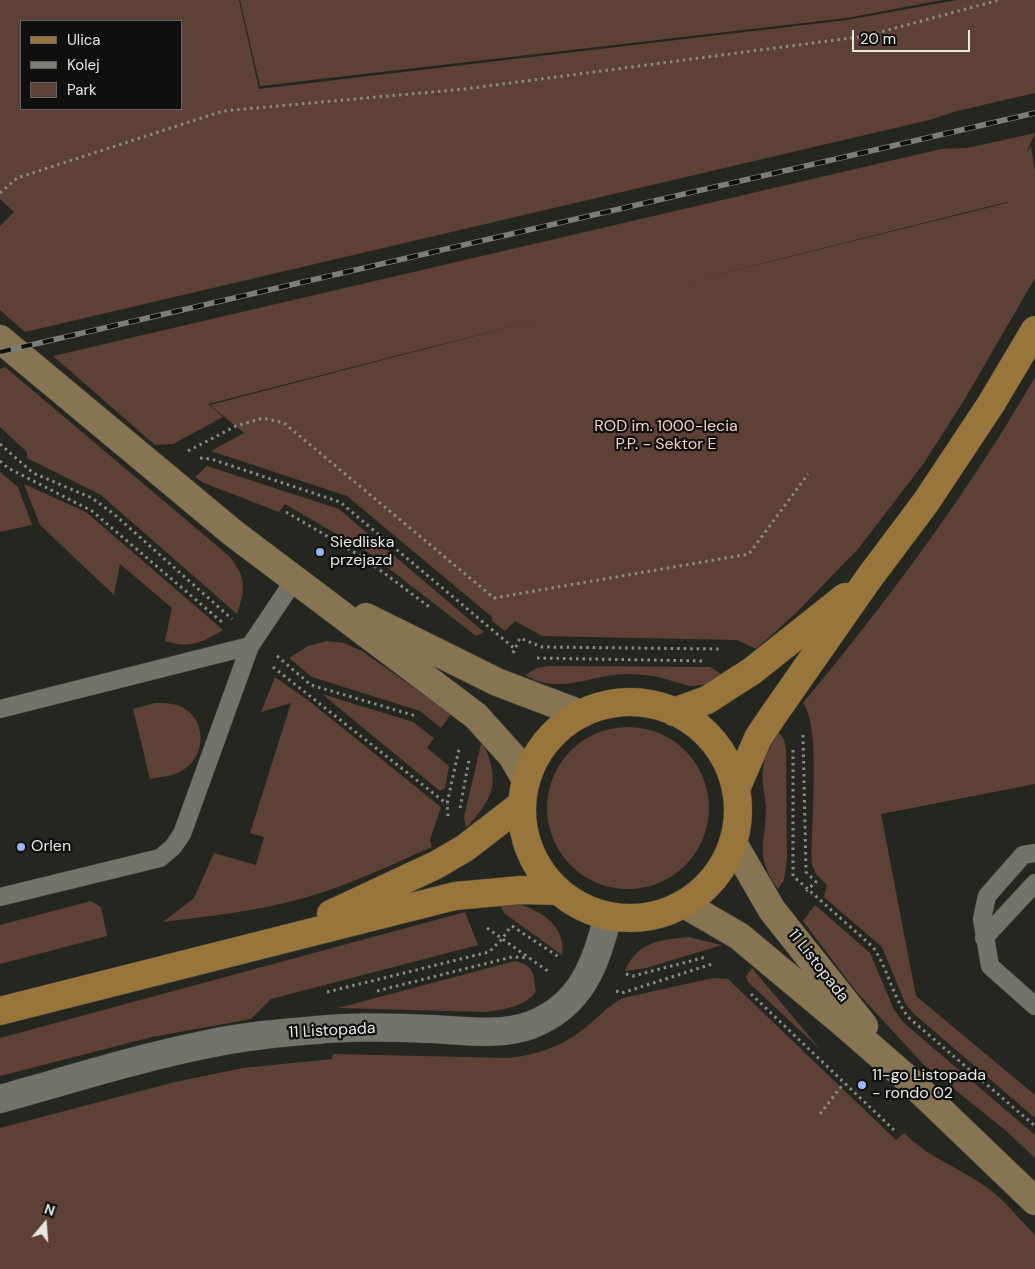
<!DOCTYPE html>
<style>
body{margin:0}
#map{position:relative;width:1035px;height:1269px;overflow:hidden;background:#262620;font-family:"DM Sans",sans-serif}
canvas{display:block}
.legend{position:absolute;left:20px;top:20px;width:162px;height:90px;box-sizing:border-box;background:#0f0f0d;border:1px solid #656563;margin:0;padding:6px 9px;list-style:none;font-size:15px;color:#e7e7e3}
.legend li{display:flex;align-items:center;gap:10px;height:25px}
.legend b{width:25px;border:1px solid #656563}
.north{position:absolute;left:20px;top:1199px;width:50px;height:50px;-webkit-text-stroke:4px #0f0f0d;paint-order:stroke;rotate:18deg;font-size:14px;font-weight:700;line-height:20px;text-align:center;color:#e7e7e3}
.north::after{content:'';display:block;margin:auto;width:18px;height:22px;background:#e7e7e3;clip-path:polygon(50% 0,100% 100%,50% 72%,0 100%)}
.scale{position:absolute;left:852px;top:30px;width:118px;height:22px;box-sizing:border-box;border:2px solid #e7e7e3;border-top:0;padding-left:6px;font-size:15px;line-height:18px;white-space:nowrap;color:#e7e7e3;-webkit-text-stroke:4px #0f0f0d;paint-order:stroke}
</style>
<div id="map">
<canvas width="1035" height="1269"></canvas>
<ul class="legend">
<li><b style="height:6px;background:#98753a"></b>Ulica</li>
<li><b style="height:6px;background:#7e7e79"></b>Kolej</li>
<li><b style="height:14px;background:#5e4136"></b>Park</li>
</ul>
<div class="north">N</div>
<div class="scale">20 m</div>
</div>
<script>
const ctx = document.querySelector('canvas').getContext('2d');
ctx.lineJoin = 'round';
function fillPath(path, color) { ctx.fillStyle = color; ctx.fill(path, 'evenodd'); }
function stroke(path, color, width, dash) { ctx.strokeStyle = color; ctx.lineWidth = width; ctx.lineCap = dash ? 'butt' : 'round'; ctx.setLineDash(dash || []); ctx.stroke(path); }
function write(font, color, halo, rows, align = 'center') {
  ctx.font = font + ' "DM Sans",sans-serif'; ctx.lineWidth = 4.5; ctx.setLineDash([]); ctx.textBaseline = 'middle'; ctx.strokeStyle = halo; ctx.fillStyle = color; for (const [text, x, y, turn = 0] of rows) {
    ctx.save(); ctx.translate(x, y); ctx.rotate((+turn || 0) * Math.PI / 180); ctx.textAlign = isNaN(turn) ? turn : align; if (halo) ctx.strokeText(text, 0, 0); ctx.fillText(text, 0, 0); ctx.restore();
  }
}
fillPath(new Path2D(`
 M0,0H239L259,89L847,20L957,0H1035V93L957,111L929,120L25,332L0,310V226L14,212L0,199ZM181,21V109H21V21Z
 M240,0H942L847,18L260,86Z
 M1035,133L1026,154L1031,146L1035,172V278L966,397L924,463L858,549L795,614L756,649L737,640L542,636L515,621L505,631L492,621V617L347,496L211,451L244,433L210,405L544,318L208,404L223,417L173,444L155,445L53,356L941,149L967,148ZM1008,202L1007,203L676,285L1007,202Z
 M5,367L229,556C246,577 246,588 237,614L101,495L27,458V452L0,427V369Z
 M1035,377V784L881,814L916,996L1035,1095V1118L913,1013L905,1003L882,947L824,897L827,885L816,874L812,864C810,827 822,730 803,703C888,601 968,493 1035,377Z
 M207,466L339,509L484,632L476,636L369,553L285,504L279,512L204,483L195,477Z
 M0,472L18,487L32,525L0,532Z
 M24,484L86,512L223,630C201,643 190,649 165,641L172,608L120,564L114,595L40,525Z
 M327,641L344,643L362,651L451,714L441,728L420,711L312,677L289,658L308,646Z
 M548,666L710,667L725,676C715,680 703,686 692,686C682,685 671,680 662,678C651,675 638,674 627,674C592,674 559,696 525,675L537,668Z
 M275,677L309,701L441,807L430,840L432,847C390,865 348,886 304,898C258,911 210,916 163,922L194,898L214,853L256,865L264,837L250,833L291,703L261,712Z
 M322,694L413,722L434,738L427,748L449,766L445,788L440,791Z
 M155,703C165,703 176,703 185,709C207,723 205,757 183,770C175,776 160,777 150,779L133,709Z
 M547 808a81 81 0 1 1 162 0a81 81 0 1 1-162 0Z
 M778,732L784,739L786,749L787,859L784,880L778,889C754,857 766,842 766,807C765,795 761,781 763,768C764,756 772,743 778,732Z
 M482,740C500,782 496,795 466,828L464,817Z
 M91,901L101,907L107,936L0,964V925Z
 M511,902C537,908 567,924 562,955L504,913L499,903Z
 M815,905L870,953L894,1010L904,1023L1035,1135V1158L1005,1130L923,1064L855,990L803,921Z
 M465,912L478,945L271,999L251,1019L152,1037L0,1076V1038Z
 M688,937L722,945L646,968L625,971C637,942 659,940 688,937Z
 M515,961C535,966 533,973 536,991C528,1006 501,1010 486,1012L338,1008Z
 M752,968L820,1049L748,982L746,976Z
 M713,978L728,979L896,1140L904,1133C931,1159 956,1166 985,1186C1003,1198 1019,1219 1035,1235V1269H0V1128L175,1082L243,1068L332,1059L333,1054L508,1058C534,1055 558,1048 580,1032C595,1021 607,1006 623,998Z`), '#5e4136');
const lane = new Path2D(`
 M0,709L250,646
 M1035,853L1023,855L987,896L982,919L990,966L1035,1006
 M0,897L160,858L173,847L182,834L250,646L295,579
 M984,938L1035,883`);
const street = new Path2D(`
 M0,1099C69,1080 138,1058 208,1044C244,1036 281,1033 317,1030C355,1026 395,1028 434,1029C465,1031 501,1036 531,1025C582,1005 595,965 608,916`);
const secondary = new Path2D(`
 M0,339L233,533L476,716L512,756L526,780
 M366,617L497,682L581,714
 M733,843L772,910L864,1026
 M684,904L739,936L842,1022L912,1083L1035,1201`);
const primary = new Path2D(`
 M522 810a108 108 0 1 1 216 0a108 108 0 1 1-216 0Z
 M674,712L707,700L752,671L845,597
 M736,789L758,738L772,717L869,578L926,502L991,404L1035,330
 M331,914L436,865L465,848L522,804
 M0,1011L455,896L521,890L557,891`);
stroke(lane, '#43433e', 19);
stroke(street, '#43433e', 29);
stroke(secondary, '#43433e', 29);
stroke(primary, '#43433e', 29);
stroke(new Path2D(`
 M0,193L17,178L223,111L465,89L866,36L999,0
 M0,444L33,473L92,498L115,515L232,619
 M188,451L236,426L263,418L284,423L494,598L749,554L808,474
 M200,458L211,459L340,502L515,649
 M0,461L8,468L92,511L223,623
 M286,512L364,558L432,609
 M513,653L520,638L542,647L721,649
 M277,656L311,685L416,716
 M537,658L704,661
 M273,667L447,804
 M803,735L806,872L816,882L806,891
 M793,750V876L873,947C888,969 892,995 908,1017L1035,1126
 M460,808L469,760
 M448,816L447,804L459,749
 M512,926L559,957
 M487,928L549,972
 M626,974L633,976L706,957
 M377,991L512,957L529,958
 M616,991L622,993L715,963
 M327,992L489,952L502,939L511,926
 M751,994L894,1130
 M820,1114L844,1083`), '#8a8a85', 3, [2.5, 4]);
stroke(lane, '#73736c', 18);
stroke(street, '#73736c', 28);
stroke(secondary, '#867453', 28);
stroke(primary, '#98753a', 28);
const rail = new Path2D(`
 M0,352L1035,113`);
stroke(rail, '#7e7e79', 5.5);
stroke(rail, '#0f0f0d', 4, [11]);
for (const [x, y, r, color] of [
 [320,552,5,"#9db4fd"],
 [21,847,5,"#9db4fd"],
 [862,1085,5,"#9db4fd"]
]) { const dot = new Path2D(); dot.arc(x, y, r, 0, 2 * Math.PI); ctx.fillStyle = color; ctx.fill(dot); stroke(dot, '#0f0f0d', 2); }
write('16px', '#f7d0c2', '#0f0f0d', [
 ["ROD im. 1000-lecia",666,427],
 ["P.P. - Sektor E",666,445]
]);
write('16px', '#e7e7e3', '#0f0f0d', [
 ["Siedliska",330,543],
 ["przejazd",330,561],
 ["Orlen",31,847],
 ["11-go Listopada",872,1076],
 ["- rondo 02",872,1094]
], 'left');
write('16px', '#e7e7e3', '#0f0f0d', [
 ["11 Listopada",818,966,52],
 ["11 Listopada",332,1031,-3]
]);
</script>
